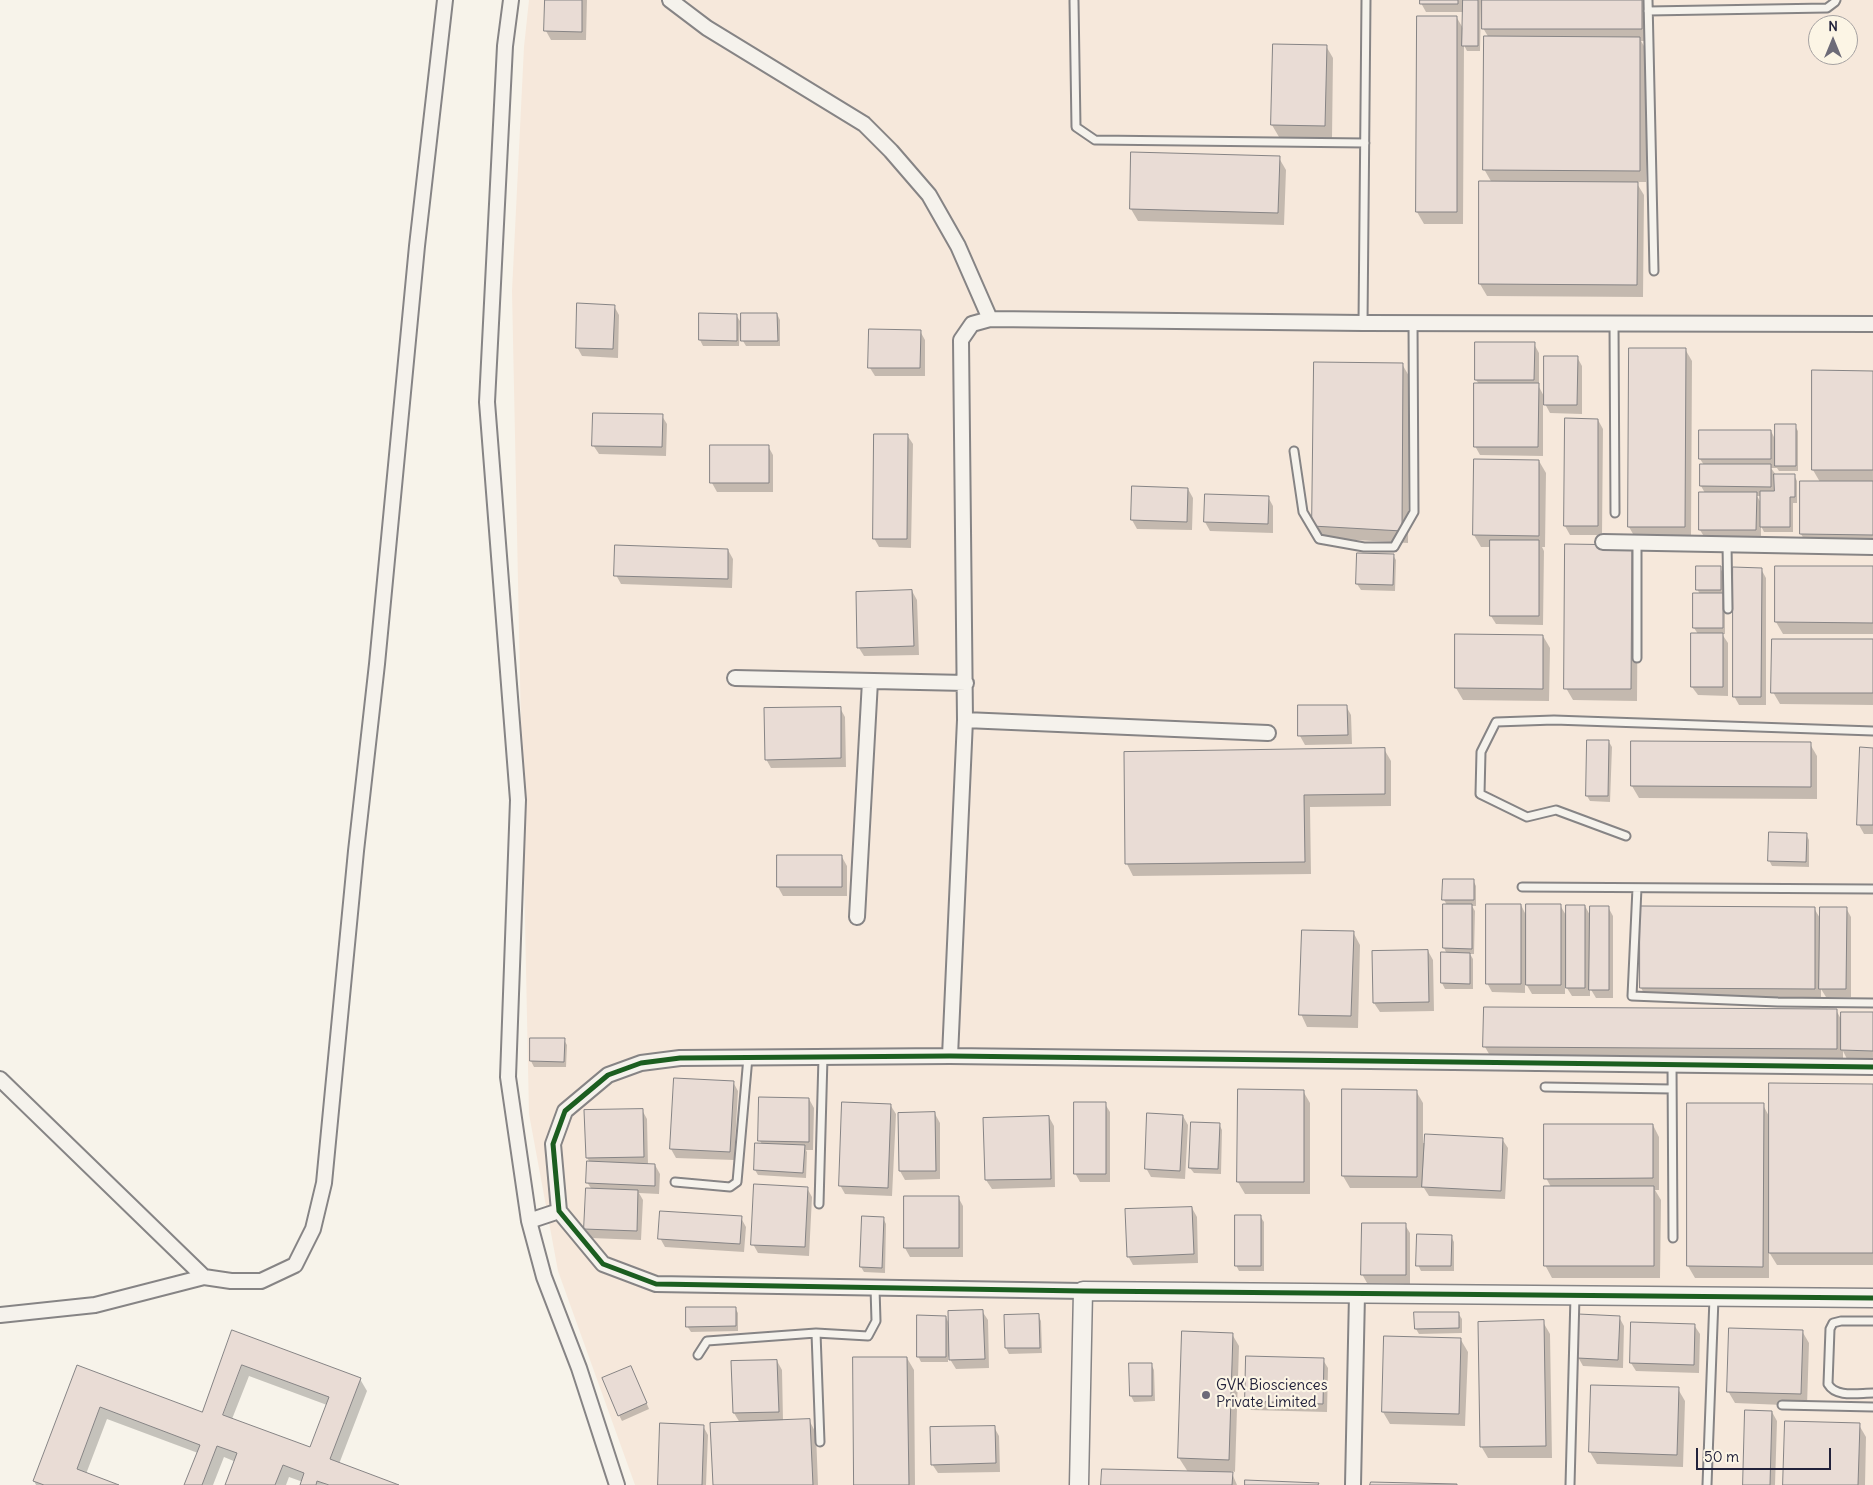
<!DOCTYPE html>
<style>
body{margin:0}
#map{position:relative;width:1873px;height:1485px;overflow:hidden;background:#f7f3ea;font-family:Delius,sans-serif}
canvas{display:block}
.north{position:absolute;left:1808px;top:15px;width:50px;height:50px;box-sizing:border-box;background:#fcf5e5;border:1px solid #a5a1a1;border-radius:50%;rotate:0deg;font-size:14px;font-weight:700;line-height:20px;text-align:center;color:#22223b}
.north::after{content:'';display:block;margin:auto;width:18px;height:22px;background:#6d6b78;clip-path:polygon(50% 0,100% 100%,50% 72%,0 100%)}
.scale{position:absolute;left:1696px;top:1448px;width:135px;height:22px;box-sizing:border-box;border:2px solid #22223b;border-top:0;padding-left:6px;font-size:15px;line-height:18px;white-space:nowrap;color:#22223b;-webkit-text-stroke:4px #fcf5e5;paint-order:stroke}
</style>
<div id="map">
<canvas width="1873" height="1485"></canvas>
<div class="north">N</div>
<div class="scale">50 m</div>
</div>
<script>
const ctx = document.querySelector('canvas').getContext('2d');
ctx.lineJoin = 'round';
function fillPath(path, color) { ctx.fillStyle = color; ctx.fill(path, 'evenodd'); }
function stroke(path, color, width, dash) { ctx.strokeStyle = color; ctx.lineWidth = width; ctx.lineCap = dash ? 'butt' : 'round'; ctx.setLineDash(dash || []); ctx.stroke(path); }
function write(font, color, halo, rows, align = 'center') {
  ctx.font = font + ' Delius,sans-serif'; ctx.lineWidth = 4.5; ctx.setLineDash([]); ctx.textBaseline = 'middle'; ctx.strokeStyle = halo; ctx.fillStyle = color; for (const [text, x, y, turn = 0] of rows) {
    ctx.save(); ctx.translate(x, y); ctx.rotate((+turn || 0) * Math.PI / 180); ctx.textAlign = isNaN(turn) ? turn : align; if (halo) ctx.strokeText(text, 0, 0); ctx.fillText(text, 0, 0); ctx.restore();
  }
}
fillPath(new Path2D(`
 M529,0H1873V1485H635L558,1271L529,1114L512,291L524,47ZM1818,25H1848V55H1818Z`), '#f6e8db');
fillPath(new Path2D(`
 M546,0H587L586,40H551L546,31Z
 M1421,0H1481L1480,51H1467L1464,45L1463,224H1424L1417,212L1457,18L1464,30V12H1426L1421,3Z
 M1483,0H1649V41H1641L1647,51L1646,182H1636L1644,195L1643,297L1487,296L1480,284L1492,183L1484,169L1489,38L1483,28Z
 M1326,46L1333,58L1332,138L1279,137L1272,125Z
 M1279,158L1286,170L1284,225L1138,221L1131,209Z
 M614,306L619,315L618,358L582,356L577,347Z
 M777,314L780,320V346H746L743,341Z
 M736,315L740,321L739,346H703L700,340Z
 M920,331L925,340V376H875L870,368Z
 M1534,344L1539,353V387L1545,398L1577,357L1582,366V414L1550,413L1543,400V456L1480,455L1475,446L1479,384L1476,380Z
 M1685,349L1692,361L1691,539H1636L1629,527Z
 M1402,364L1409,376L1408,543L1320,538L1313,526Z
 M1873,372V546H1808L1801,534L1802,482H1820L1813,470Z
 M662,416L667,424L666,456L599,454L593,445Z
 M1598,420L1603,429L1602,535H1570L1565,526Z
 M1795,426L1798,431V471H1779L1777,468H1771L1776,475H1794L1797,481V503H1793V532H1764L1761,526V539L1705,538L1700,530L1705,493L1701,486V465H1704L1700,459L1771,431L1776,441ZM1757,496H1761V503Z
 M907,435L913,444L911,548L879,547L874,538Z
 M768,446L773,455V492H717L712,483Z
 M1539,461L1546,473L1545,547H1542L1544,551L1543,625L1496,624L1491,616V547H1481L1474,535Z
 M1188,489L1193,498L1192,530L1137,529L1132,520Z
 M1268,497L1273,506V533L1210,531L1205,522Z
 M1631,546L1638,558L1637,701L1573,700L1566,688Z
 M728,550L733,559L732,588L621,584L616,575Z
 M1359,554L1393,555L1396,560L1395,591L1361,590L1357,584Z
 M1776,567H1873V634H1783L1776,622Z
 M1720,568L1723,573V596L1725,600V634H1722L1728,643V696L1698,695L1692,687L1698,634L1694,628V594H1700L1697,589Z
 M1761,569L1766,578V705H1739L1734,696Z
 M912,591L917,600L919,655L864,656L859,648Z
 M1456,635L1543,636L1550,648L1549,701L1463,700L1456,688Z
 M1873,640V705L1780,704L1773,692Z
 M1346,706L1351,715L1352,744L1305,745L1300,736Z
 M840,708L845,717L846,767L771,768L766,759Z
 M1609,742L1612,747L1610,802L1590,801L1587,796Z
 M1810,744L1817,756V799L1639,798L1632,786Z
 M1384,749L1391,761V806L1310,807L1311,874L1133,876L1127,864L1125,753Z
 M1873,749V834H1864L1859,825Z
 M1806,834L1809,840V867L1772,866L1769,860Z
 M842,857L847,866V896H783L778,887Z
 M1444,880H1473L1476,886V906H1472L1475,911L1474,954H1470L1473,959V989H1445L1442,983V953L1447,954L1444,948L1447,905L1444,900Z
 M1521,905L1527,917L1560,905L1567,917L1585,906L1591,917L1608,907L1613,916V998H1596L1590,988V996H1572L1565,985V994H1532L1525,982V993L1492,992L1487,983Z
 M1814,908L1821,920L1846,908L1851,917V997H1826L1821,989V1001L1648,1000L1641,988Z
 M1353,932L1360,945L1358,1028L1307,1027L1301,1014Z
 M1428,951L1433,960L1434,1011L1380,1012L1374,1003Z
 M1836,1010L1842,1021L1873,1013V1059H1847L1843,1051V1060L1492,1059L1485,1047Z
 M564,1040L567,1045L566,1067H534L531,1061Z
 M733,1082L738,1091L734,1160L676,1158L671,1149Z
 M1873,1085V1265H1777L1769,1252V1278H1695L1688,1266L1689,1104L1763,1105L1770,1118Z
 M1303,1091L1310,1103V1194H1245L1238,1182Z
 M1416,1091L1423,1103V1143L1502,1139L1508,1148L1505,1199L1429,1196L1424,1188H1350L1343,1176Z
 M809,1099L814,1108L813,1150H806L807,1152L806,1178L758,1175L755,1170L762,1144L760,1141Z
 M1105,1104L1110,1112V1182H1080L1075,1173Z
 M891,1106L896,1114L892,1196L845,1194L840,1185Z
 M642,1110L647,1119L648,1165H655L660,1174L659,1194L639,1193L643,1200L641,1240L591,1238L586,1229L592,1190L587,1182L590,1162L587,1158Z
 M935,1114L940,1123V1179L905,1180L900,1171Z
 M1183,1116L1188,1125L1185,1179L1151,1177L1146,1168Z
 M1049,1117L1054,1126L1055,1187L992,1189L986,1180L984,1119Z
 M1219,1124L1222,1130L1221,1174L1194,1173L1190,1168Z
 M1653,1125L1659,1137V1190H1655L1661,1200L1660,1278H1552L1545,1265L1551,1187L1546,1178Z
 M807,1188L812,1197L809,1256L758,1253L753,1244Z
 M958,1197L963,1206V1257H910L905,1248Z
 M1192,1208L1197,1217L1198,1263L1133,1265L1128,1256Z
 M1260,1216L1264,1222V1271H1239L1236,1265Z
 M741,1218L746,1227L744,1252L665,1247L660,1238Z
 M883,1218L886,1224L885,1273L864,1272L861,1267Z
 M1405,1225L1410,1233V1284L1367,1283L1362,1274Z
 M1451,1236L1454,1242V1271H1421L1418,1265Z
 M735,1308L738,1313V1331L691,1332L687,1326Z
 M982,1311L988,1320L989,1368L956,1369L948,1356V1362H921L918,1356L946,1317L949,1324Z
 M1458,1313L1462,1319V1333L1419,1334L1416,1329Z
 M1038,1315L1041,1321L1042,1353L1009,1354L1006,1348L1005,1316Z
 M1619,1317L1624,1326L1623,1368L1583,1366L1578,1357Z
 M1543,1322L1550,1334L1552,1458H1488L1481,1446Z
 M1694,1325L1700,1334L1699,1373L1636,1371L1631,1363Z
 M1802,1331L1809,1343L1807,1406L1735,1403L1728,1391Z
 M233,1332L360,1379L367,1391L339,1464L395,1485H301L303,1482L289,1477L286,1485H227L236,1462L224,1457L213,1485H186L198,1453L107,1419L86,1474L115,1485H36L34,1481L77,1366L203,1413ZM249,1376L327,1405L311,1449L232,1419Z
 M1183,1332L1232,1334L1239,1346L1235,1472L1231,1471L1237,1485H1102L1188,1472L1179,1458Z
 M1461,1340L1468,1352L1465,1426L1390,1424L1383,1412Z
 M907,1358L914,1370L915,1485H856Z
 M1323,1360L1328,1368L1327,1412L1251,1410L1246,1401Z
 M777,1361L782,1370L783,1421L809,1420L816,1433L818,1485H714L740,1423L734,1413L733,1362Z
 M1131,1364H1151L1154,1370L1155,1401L1134,1402L1131,1396Z
 M634,1373L649,1409L622,1421L619,1415Z
 M1678,1389L1685,1401L1683,1467L1597,1464L1590,1452Z
 M1772,1412L1777,1421L1775,1485H1744Z
 M1859,1425L1866,1437L1865,1485H1784Z
 M703,1426L708,1435L706,1485H659Z
 M994,1427L999,1436L1000,1472L938,1473L932,1464Z`), '#0003');
const building = new Path2D(`
 M545,0H582V32L544,31Z
 M1420,0H1458V4H1420Z
 M1463,0H1478V46H1462Z
 M1482,0H1642V29H1482Z
 M1417,16H1457V212H1416Z
 M1484,36L1640,37V171L1483,170Z
 M1273,44L1327,45L1325,126L1271,125Z
 M1131,152L1280,156L1278,213L1130,209Z
 M1479,181L1638,182L1637,285L1479,284Z
 M577,303L615,305L613,349L576,348Z
 M699,313L737,314V341L699,340Z
 M741,313H777L778,341H741Z
 M869,329L921,330L920,368H868Z
 M1475,342H1535L1534,380H1475Z
 M1629,348H1686L1685,527H1628Z
 M1544,356H1578L1577,405H1544Z
 M1314,362L1403,363L1402,531L1312,526Z
 M1812,370L1873,371V470H1812Z
 M1474,383H1539L1538,447H1474Z
 M593,413L663,414L662,447L592,446Z
 M1565,418L1598,419V526H1564Z
 M1775,424H1796V466H1775Z
 M1699,430H1771V459H1699Z
 M874,434H908L907,539H873Z
 M710,445H769V483H710Z
 M1474,459L1539,460V536L1473,535Z
 M1700,464H1771V487L1700,486Z
 M1774,474H1795V497H1790V527H1760V491H1774Z
 M1800,481H1873V535L1800,534Z
 M1132,486L1188,488L1187,522L1131,520Z
 M1699,492H1757L1756,530H1699Z
 M1205,494L1269,496L1268,524L1204,522Z
 M1490,540H1539V616H1490Z
 M1565,544L1632,545L1631,689H1564Z
 M615,545L728,549V579L614,576Z
 M1357,553L1394,554L1393,585L1356,584Z
 M1696,566H1721V590H1696Z
 M1775,566H1873V623L1775,622Z
 M1733,567L1762,568L1761,697H1733Z
 M912,590L914,646L857,648L856,592Z
 M1693,593H1723V628H1693Z
 M1691,633H1723V687H1691Z
 M1455,634L1543,635V689L1455,688Z
 M1772,639H1873V693H1771Z
 M1298,705H1347L1348,735L1298,736Z
 M841,707V758L765,760L764,708Z
 M1587,740H1609L1608,796H1586Z
 M1631,741L1811,742V787L1631,786Z
 M1860,747L1873,748V825H1857Z
 M1385,748V794L1304,795L1305,862L1125,864L1124,752Z
 M1769,832L1807,833L1806,862L1768,861Z
 M777,855H842V887H777Z
 M1443,879H1474V900H1442Z
 M1443,904H1472V949L1443,948Z
 M1486,904H1521V984H1486Z
 M1526,904H1561V985H1526Z
 M1566,905H1585V988H1566Z
 M1590,906H1609V990H1589Z
 M1640,906L1815,907V989L1640,988Z
 M1820,907H1847L1846,989H1819Z
 M1302,930L1354,931L1351,1016L1299,1015Z
 M1428,950L1429,1002L1373,1003L1372,951Z
 M1441,952L1470,953V984L1441,983Z
 M1484,1007L1837,1009V1049L1483,1047Z
 M1841,1012H1873V1051L1841,1050Z
 M530,1038H565L564,1062L530,1061Z
 M674,1078L734,1081L730,1152L670,1149Z
 M1769,1083L1873,1084V1253H1769Z
 M1238,1089L1304,1090V1182H1237Z
 M1342,1089L1417,1090V1177L1342,1176Z
 M759,1097L809,1098V1142L758,1141Z
 M842,1102L891,1104L888,1188L839,1186Z
 M1074,1102H1106V1174H1074Z
 M1687,1103H1764L1763,1267L1687,1266Z
 M643,1109L644,1157L586,1158L584,1110Z
 M935,1112L936,1171H899L898,1113Z
 M1147,1113L1183,1115L1180,1171L1145,1169Z
 M1049,1116L1051,1179L985,1180L983,1118Z
 M1191,1122L1220,1123L1218,1169L1189,1168Z
 M1544,1124H1653V1178L1544,1179Z
 M1425,1134L1503,1138L1501,1191L1422,1187Z
 M755,1143L805,1145L803,1173L754,1170Z
 M587,1161L655,1164V1186L586,1183Z
 M754,1184L808,1187L805,1247L751,1245Z
 M1544,1186H1654V1266H1544Z
 M586,1188L638,1190L637,1231L584,1229Z
 M904,1196H959V1248H904Z
 M1192,1207L1194,1254L1127,1257L1125,1209Z
 M660,1211L742,1216L740,1244L658,1239Z
 M1235,1215H1261V1266H1235Z
 M862,1216L884,1217L882,1268L860,1267Z
 M1362,1223H1406V1275H1361Z
 M1417,1234L1452,1235L1451,1266H1416Z
 M686,1307H736V1326L686,1327Z
 M983,1310L985,1359L949,1360L948,1311Z
 M1414,1312H1459V1328L1415,1329Z
 M1039,1314L1040,1348H1005L1004,1315Z
 M1578,1314L1620,1316L1618,1360L1577,1358Z
 M917,1315L946,1316V1357H917Z
 M1544,1320L1546,1446L1480,1447L1478,1322Z
 M1631,1322L1695,1324L1694,1365L1630,1363Z
 M1729,1328L1803,1330L1801,1394L1727,1392Z
 M232,1330L361,1378L330,1459L399,1485H329L317,1481L316,1485H300L304,1473L283,1465L275,1485H225L237,1453L217,1446L202,1485H184L200,1445L100,1407L77,1469L119,1485H44L33,1481L77,1365L202,1412ZM242,1365L329,1397L310,1447L223,1415Z
 M1182,1331L1233,1333L1229,1460L1178,1458Z
 M1384,1336L1461,1338L1459,1414L1382,1412Z
 M1246,1356L1324,1358L1323,1404L1245,1401Z
 M853,1357H907L909,1485H854Z
 M777,1360L779,1412L733,1413L731,1361Z
 M1129,1363H1152V1396H1130Z
 M631,1366L647,1403L618,1416L602,1378Z
 M1591,1385L1679,1387L1677,1455L1589,1452Z
 M1745,1410L1772,1411L1770,1485H1743Z
 M810,1419L813,1485H713L710,1423Z
 M1785,1421L1860,1423L1858,1485H1783Z
 M660,1423L704,1425L702,1485H658Z
 M995,1426L996,1463L931,1465L930,1427Z
 M1102,1469L1233,1472L1232,1485H1101Z
 M1245,1480L1319,1483L1318,1485H1245Z
 M1371,1482L1457,1484V1485H1370Z`);
fillPath(building, '#e9dcd5');
stroke(building, '#868485', 1);
const service = new Path2D(`
 M1648,0L1654,271
 M1074,1L1076,127L1095,140L1365,143
 M1648,11L1827,8L1835,2L1836,0
 M1363,323L1366,0
 M1614,323L1615,513
 M1294,451L1303,512L1319,539L1364,547H1394L1414,512L1413,323
 M1727,544L1728,609
 M1637,658V542
 M1626,836L1556,810L1527,817L1480,794L1481,752L1496,722L1554,720L1873,731
 M1522,887L1873,889
 M1637,888L1632,996L1778,1002L1873,1003
 M1672,1064L1673,1238
 M1545,1087L1672,1089
 M675,1182L730,1187L737,1182L748,1057
 M819,1204L823,1057
 M1873,1321H1841L1833,1323L1830,1329L1828,1384C1836,1398 1858,1393 1873,1393
 M816,1333L820,1442
 M698,1355L707,1341L816,1333L868,1336L876,1321L875,1288
 M1782,1405L1873,1407
 M1570,1485L1575,1296
 M1707,1485L1714,1298`);
const minor = new Path2D(`
 M511,0L505,46L487,402L518,800L508,1077L529,1221L544,1277L579,1368L617,1485
 M670,0L707,28L864,124L891,151L929,195L958,246L990,319
 M1603,542L1873,547
 M735,678L966,683
 M965,720L1268,733
 M857,917L870,681
 M950,1056L965,720L961,340L972,324L990,319L1363,323L1873,324
 M0,1079L204,1277
 M529,1221L559,1211
 M1083,1291L656,1284L603,1264L559,1211L553,1144L565,1111L608,1075L641,1063L680,1058L950,1056L1873,1067
 M0,1315L95,1305L204,1277L231,1281H261L295,1265L313,1229L324,1183L356,851L377,664L417,246L445,0
 M1353,1485L1357,1294`);
const tertiary = new Path2D(`
 M1079,1485L1083,1291L1873,1298`);
stroke(service, '#868485', 11);
stroke(minor, '#868485', 18);
stroke(tertiary, '#868485', 21);
stroke(service, '#f5f2ec', 7);
stroke(minor, '#f5f2ec', 14);
stroke(tertiary, '#f5f2ec', 18);
stroke(new Path2D(`
 M1873,1067L950,1056L680,1058L641,1063L608,1075L565,1111L553,1144L559,1211L603,1264L656,1284L1083,1291L1873,1298`), '#1b5e20', 5);
for (const [x, y, r, color] of [
 [1206,1395,5,"#6d6b78"]
]) { const dot = new Path2D(); dot.arc(x, y, r, 0, 2 * Math.PI); ctx.fillStyle = color; ctx.fill(dot); stroke(dot, '#fcf5e5', 2); }
write('15px', '#22223b', '#fcf5e5', [
 ["GVK Biosciences",1216,1386],
 ["Private Limited",1216,1403]
], 'left');
</script>
